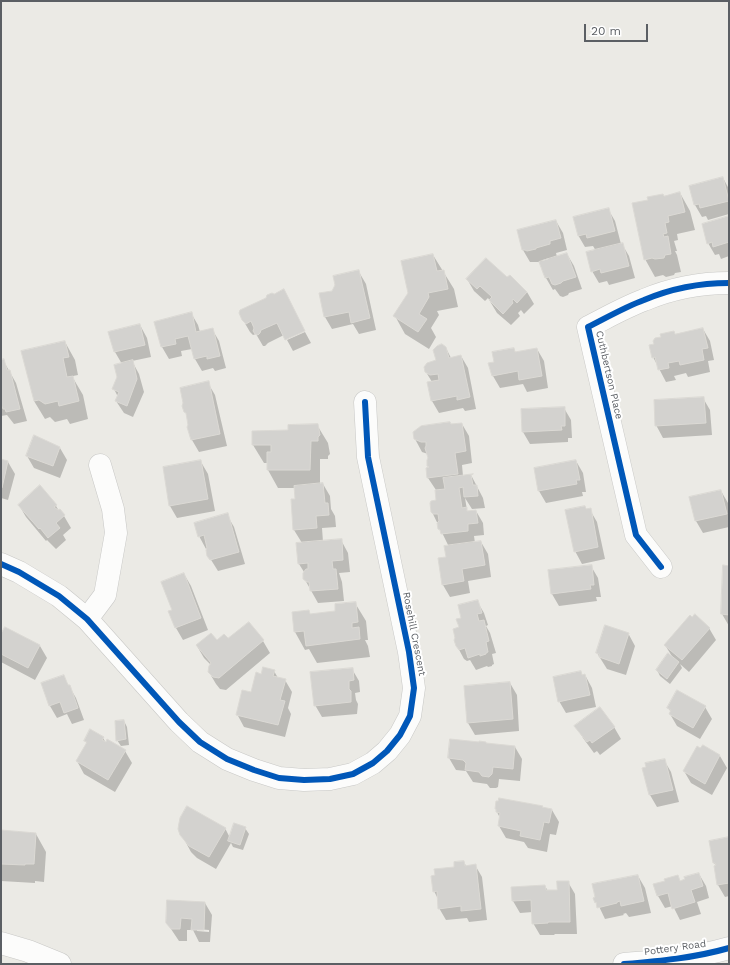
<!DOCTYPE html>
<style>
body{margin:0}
#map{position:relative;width:730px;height:965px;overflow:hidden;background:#ebeae5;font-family:"Work Sans",sans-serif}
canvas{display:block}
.frame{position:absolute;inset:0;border:2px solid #5b5f64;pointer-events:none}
.scale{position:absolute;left:584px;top:24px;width:64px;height:18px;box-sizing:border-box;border:2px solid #5b5f64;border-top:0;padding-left:5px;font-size:12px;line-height:14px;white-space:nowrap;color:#5b5f64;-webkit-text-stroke:3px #fff;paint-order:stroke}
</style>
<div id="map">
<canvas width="730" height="965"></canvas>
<div class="frame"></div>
<div class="scale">20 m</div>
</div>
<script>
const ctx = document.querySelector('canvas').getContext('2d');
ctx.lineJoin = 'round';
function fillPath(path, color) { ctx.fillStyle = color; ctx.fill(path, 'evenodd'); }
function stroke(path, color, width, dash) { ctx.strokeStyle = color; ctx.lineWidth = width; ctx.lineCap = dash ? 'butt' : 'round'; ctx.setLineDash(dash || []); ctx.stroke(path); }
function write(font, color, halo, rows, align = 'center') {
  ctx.font = font + ' "Work Sans",sans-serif'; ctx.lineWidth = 4; ctx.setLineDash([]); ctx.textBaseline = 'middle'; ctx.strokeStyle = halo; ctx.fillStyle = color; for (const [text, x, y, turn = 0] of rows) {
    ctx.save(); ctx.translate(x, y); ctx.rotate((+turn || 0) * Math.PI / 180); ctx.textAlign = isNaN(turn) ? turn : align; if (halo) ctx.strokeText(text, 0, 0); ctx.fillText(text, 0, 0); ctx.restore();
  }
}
fillPath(new Path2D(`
 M723,178L729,189V214L708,220L706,216L702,217L695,205L690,187Z
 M680,193L690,211L695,230L677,234L678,240L674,241L677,251H675L677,255L681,272L675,273L674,275L666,277L663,275L655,277L645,259L664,197Z
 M608,209L615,221L621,244H622L629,256L635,278L609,285L607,281L599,283L592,271L596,251L593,246L585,247L578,235Z
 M729,217V256L721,259L719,254L715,255L708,243Z
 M556,221L563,233L567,250L556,253L557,257L567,254L574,266L582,289L569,293L568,295L563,297L560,296L555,289L553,290L546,278L540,262H530L523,250ZM549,258V260L542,262L543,260Z
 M433,255L454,289L458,307L437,311L439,315L431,328L436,337L429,349L405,334L395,316Z
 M359,272L366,284L376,330L359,334L353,324L332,329L325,317L320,294L332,292Z
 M467,279H507L527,292L534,304L524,314L521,310L518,313L520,316L511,325L497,313L488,298L485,301L474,291Z
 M284,290L304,330L284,335L268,343L265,346H263L256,334L253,335L250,332L243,320L266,298Z
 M191,313L198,325L200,332L212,329L219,341L226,368L215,371L213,368L202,371L195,359L192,349L181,351L182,356L169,359L162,347L155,322Z
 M140,325L147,338L151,357L132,361L139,374L144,392L133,417L124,413L116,401L118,397L114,389L122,364L115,352L109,332Z
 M703,329L710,341L714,360L708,361L710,372L688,377L686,373L674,376L676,380L666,382L653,357L675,335Z
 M305,332L311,343L293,351L287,340Z
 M65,342L75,360L78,375L73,376V378L83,395L88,419L70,424L67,419L55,422L50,417L45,419L34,401Z
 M446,348L451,358L461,356L468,368L476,409L465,411L463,408L439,413L432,401L429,383L432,382L426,372L437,361Z
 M514,349L516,353L537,349L544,361L548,388L527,392L523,384L500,388L493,376L490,363H495Z
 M3,360L16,383L27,421L14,424L7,415L1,416V361Z
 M208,383L215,395L227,446L199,452L192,440L188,427L189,425L187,416L185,411Z
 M703,398L710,410L712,435L663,438L656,425Z
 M564,408L571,420L572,438H568V442L530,444L523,432Z
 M462,424L469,436L472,463L462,465L463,476L471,475L483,498L485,508L472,509L465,498L467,510L468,512L476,511L483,523L484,535L474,536L475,543L481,542L488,554L491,577L468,581L470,593L450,597L443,585L449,547L432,512L437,501L436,490L428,478L430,468L428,454L422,452L415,439L451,425Z
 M317,425L328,443L330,454L328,456V459H320V484H323L330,496L331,509L335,516L336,527L322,528L323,542L341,540L348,553L350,572L339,573L342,582L344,601L318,603L304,578V572L299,564L302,543L294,530L296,499V488H278L268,470V463H264L253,445V432L289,431Z
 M60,448L67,460L60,478L34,468L27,456Z
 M1,460L8,462L15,474L8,500L1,498Z
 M576,461L583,473L586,492H582L583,496L546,503L539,491L536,469Z
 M201,462L208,474L215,511L177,518L170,506Z
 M721,491L728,503L729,527L703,533L696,521L691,497Z
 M19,505L56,506L59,511L60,510L64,516L71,528L63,535L66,540L56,549L47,540L46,541L26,517Z
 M585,507L587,510H590L597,522L605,559L582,564L575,551Z
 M227,515L234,527L245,564L218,571L208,555V548L206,549L199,536Z
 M591,566L598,578L601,597H596L597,601L559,606L552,594L549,571Z
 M729,567V626L722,614Z
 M184,574L191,586L208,630L183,640L176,628L173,610Z
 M477,601L484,613L488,625L486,626L490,633L496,653L492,654L494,664L492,665V666L488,667L487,666L476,670L470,660L467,661L464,659L457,646L463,618Z
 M355,603L366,621L368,640H365L368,646L370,657L317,663L309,649L305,650L295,632L308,611L311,615L336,612Z
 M6,628L40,646L47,658L35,680L1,662V636Z
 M709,628L716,640L689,672L680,664L682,668L670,684L660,676L657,670L673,658L665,645Z
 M628,633L635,646L626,675L607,669L597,653Z
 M228,639L263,641L270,653L226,690L220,689L216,684L209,672L211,665L204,658L197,646Z
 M352,669L359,681L360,692L355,693L356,700L358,704L357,714L322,717L315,705Z
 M274,671L278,678L285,680L292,692L288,708L291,714L285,737L244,727L237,714L262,675Z
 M581,672L583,676L585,675L592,688L596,707L566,713L559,701Z
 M63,676L76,698L84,720L72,724L67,714L57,718L50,706L42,684Z
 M510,683L517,695L519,731L475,735L468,723L465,687Z
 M705,707L712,719L700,739L677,726L670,714L671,712L668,708Z
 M124,721L127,727L129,745L121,746L117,740Z
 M576,726L614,727L621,739L600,755L597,751L594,753L583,738Z
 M103,738L106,743L125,751L132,763L115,792L84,774L77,761L87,744L85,741Z
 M486,744L515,747L522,759L520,781L499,779L498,787L496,788H490L487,784L473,782L466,771L456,770L449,758Z
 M703,746L720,756L727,768L712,795L691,783L684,771Z
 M664,760L671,772L679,802L657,807L650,795L643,769Z
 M542,807L543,809L552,810L559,822L556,835L550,834L547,852L528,848L524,842L506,838L499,826L500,818L497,812Z
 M225,828L230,838L245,828L249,834L243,850L233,847L231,843L216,869L197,858L191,852L184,839Z
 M1,831L36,834L46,852L44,882L35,881V883L1,881Z
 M729,838V896L725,897L718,885L716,866L714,863Z
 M464,862L466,866L475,865L482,877L487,920L469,922L467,918L446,920L439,908L438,899L434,891L455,868Z
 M699,874L706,886L709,898L697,902L701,914L680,920L673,906L665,908L658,896L654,885L666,882L677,876L680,882Z
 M638,876L645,888L651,913L629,917L626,913L623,914L624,915L605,919L595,898Z
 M568,882L575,894L577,934H555L554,935H540L533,923V912L520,913L513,901L545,886L548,891H558Z
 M205,903L212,915L210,942H199L193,930H187V941H179L167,923ZM197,929L209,930V932L197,931Z`), '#0003');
const building = new Path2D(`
 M723,177L729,201L700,208L699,204L694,205L689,186Z
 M680,192L685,212L668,216L669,222L665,223L667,233L663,234L664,237L668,236L671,254L665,255L664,258L655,259L652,258L644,260L632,203L648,200L647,197L663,194L664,196Z
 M609,208L615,231L587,238L586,234L578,236L573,217Z
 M729,216V242L713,247L712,242L707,244L702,224Z
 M556,220L561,238L550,241V244L536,248V249L527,251L525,250H522L517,230Z
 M623,243L629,266L601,273L600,269L591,272L586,252Z
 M567,253L576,277L563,281L561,283L555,285L552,284L549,277L545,278L539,262Z
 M433,254L437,271L444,270L448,289L428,293L429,297L419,314L427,319L418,332L393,316L408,293L401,261Z
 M486,258L507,277L510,275L527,292L517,303L513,299L512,301L513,303L503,314L489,300L492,297L480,286L477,289L466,279Z
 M359,270L370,318L351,323L349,312L324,317L319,293L332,291L335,285L333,276Z
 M284,289L305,331L285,340L277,323L261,330L260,333L258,335L255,334L253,331L254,328L251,321L246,324L242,320L239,313L240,310L266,298L267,295L272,293L274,294Z
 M192,312L196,332L213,328L220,356L207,359V356L194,359L188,336L175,339L176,344L161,347L154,322Z
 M140,324L145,345L114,352L108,332Z
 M703,328L708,348L702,349L704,360L680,365L679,361L668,363L669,368L658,370L655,357L652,358L649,345L654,344L653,341L655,338L661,337L660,334L674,331L675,334Z
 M65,341L69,357L63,358L67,377L73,376L79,401L59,406L58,401L45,404L39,400L34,401L21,351Z
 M442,344L446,347L449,358L461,355L470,397L457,400V396L431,401L427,382L439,380L438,374L430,375L425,372L424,367L427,363L436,360L433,350L437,346Z
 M514,348L515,352L537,348L542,376L519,380L518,371L492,376L488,363L494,362L492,352Z
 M4,359L7,370H10L20,409L6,412L5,409H3L1,404V360Z
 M133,360L137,379L127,406L115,401L119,392L112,389L117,377L114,365Z
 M209,381L220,434L191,440L187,427L188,425L186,413L184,412L182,406L183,403L180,388Z
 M704,397L706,423L655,426L654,400Z
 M565,407V426H561L562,430L522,432L521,409Z
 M450,422L451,424L462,423L466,451L455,453L458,474L427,478L426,468L429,467L427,466V460L428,458L425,448L426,446V442H421L414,439L413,432L421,426Z
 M318,424L320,435L318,437V441H311L310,470H267V452H271V445H252V431L288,430V425Z
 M34,435L60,447L53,466L26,456Z
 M1,459L8,461L2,488H1Z
 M201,460L208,499L169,506L163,467Z
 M576,460L580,480H576L577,484L538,491L534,468Z
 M473,474L471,475L473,485H477L478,496L464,497L463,487L459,488L462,508L467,507V511L476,510L478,523L468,524V531L441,534L440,530L438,529L437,523L439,521L438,514H433L431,512L430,503L431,501L436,500L435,490L445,489L443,478Z
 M323,483L325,503H328L329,515L316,516L317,528L293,530L291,499H295L294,486Z
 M40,485L57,505L54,507L58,510L60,509L65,515L56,523L60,528L48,538L40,528L39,529L18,505Z
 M721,490L727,514L695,521L689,497Z
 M585,506L586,509L591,508L598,547L574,552L565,510Z
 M228,513L239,552L210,560L207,556L206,550L207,548L204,535L198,537L194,523Z
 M342,539L343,560L332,561L333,569H336L338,589L310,591L309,582H307L303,579V573L306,569H308V563L298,564L296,543Z
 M481,541L485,565L462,569L464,581L442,585L438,558L446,557L444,546Z
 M592,565L594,585H590L591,589L551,594L548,570Z
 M723,565L729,566V615L721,614Z
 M184,573L201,618L175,628L168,611L172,610L161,582Z
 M478,600L482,613L477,614L479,621L484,620L489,641L486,642L488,652L486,653V654L480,656V654L468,658L465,648L459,650L456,646L454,640L455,638L453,629L459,627L456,619L461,618L458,605Z
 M356,602L358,622L352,623V628L359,627L360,639L306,646L304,631L294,632L292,612L309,610L310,614L335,611V604Z
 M695,614L710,628L682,660L664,645L690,615L692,617Z
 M249,622L264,640L219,678L213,677L208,672L209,666L211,663L196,645L211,633L217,640L224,634L228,638Z
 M605,625L629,633L619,664L599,657V654L596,653Z
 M5,627L40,645L28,668L1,654V634Z
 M668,653L679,662L667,679L656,670Z
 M263,667L275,670L273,676L286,679L280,700L285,701L278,725L236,715L242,690L251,692L256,672L261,674Z
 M353,668L354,680L349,681V689L351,691V702L314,706L310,672Z
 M581,671L582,675L585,674L590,695L558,702L553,677Z
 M64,675L68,685H70L78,708L64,713L60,702L49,706L41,683Z
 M510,682L513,719L467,723L464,686Z
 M677,690L706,706L693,728L669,714L671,710L667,708Z
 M600,707L615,727L592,743L590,740L587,742L574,726Z
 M124,720L126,739L116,741L115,721Z
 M90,729L104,737L102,740L106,742L107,739L126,750L108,780L76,761L87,742L84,741Z
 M450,739L479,742V741L486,742V743L515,746L513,769L493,767L492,774L489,777L482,776L479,772L465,770L466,763L463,760L448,758Z
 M703,745L720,755L705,784L683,771L697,746L700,748Z
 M665,759L673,790L649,795L642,768L646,767L645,763Z
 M499,798L543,806L542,807L552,809L549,823L544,822L540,840L520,836L521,831L498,826L500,813L496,812V809H495L496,801H498Z
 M187,806L226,828L209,857L189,846L180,835L178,829L179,823L180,818Z
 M234,823L246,827L240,845L228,841Z
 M1,830L36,833L34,864H25V865L1,864Z
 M729,837V883L717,885L714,866L716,865L715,863H713L709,841Z
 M464,861L465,866L476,864L481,909L461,911V906L438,909L437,891L433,892L431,876L435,875L434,869L454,867V862Z
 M699,873L703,886L691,890L695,902L672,909L668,893L657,896L653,884L665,881L664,879L678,875L680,881L685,879L684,877Z
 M638,875L644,901L621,906L620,901L617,902V903L597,908L596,902L595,903L593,898L595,897L592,884Z
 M557,881H569L570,922H548V923L532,924L531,900L512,901L511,887L545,885L546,890H557Z
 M167,900L205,902L204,930H191L192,919L181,918L180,929H171L166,923Z`);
fillPath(building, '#d3d2cf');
stroke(building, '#dbd9d4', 1);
const minor = new Path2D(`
 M1,564L19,572L59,596L87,619L179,722L200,742L227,759L254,770L279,778L304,780L330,779L353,774L373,763L387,751L400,735L410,716L414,688L409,652L368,457L365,402
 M661,567L636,535L588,327C606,318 625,307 644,300C670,289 700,283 729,283
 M87,619L105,595L116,533L113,509L100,465
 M1,943L28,951L60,964
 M624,964C660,961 694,958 729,948`);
stroke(minor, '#c8c8c6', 23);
stroke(minor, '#fcfcfb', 22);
stroke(new Path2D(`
 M1,564L19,572L59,596L87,619L179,722L200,742L227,759L254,770L279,778L304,780L330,779L353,774L373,763L387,751L400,735L410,716L414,688L409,652L368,457L365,402
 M661,567L636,535L588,327C606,318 625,307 644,300C670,289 700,283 729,283
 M624,964C660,961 694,958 729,948`), '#0057b8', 6);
write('10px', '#5b5f64', '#fff', [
 ["Cuthbertson Place",609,375,77],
 ["Rosehill Crescent",414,634,79],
 ["Pottery Road",675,948,-8]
]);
</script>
